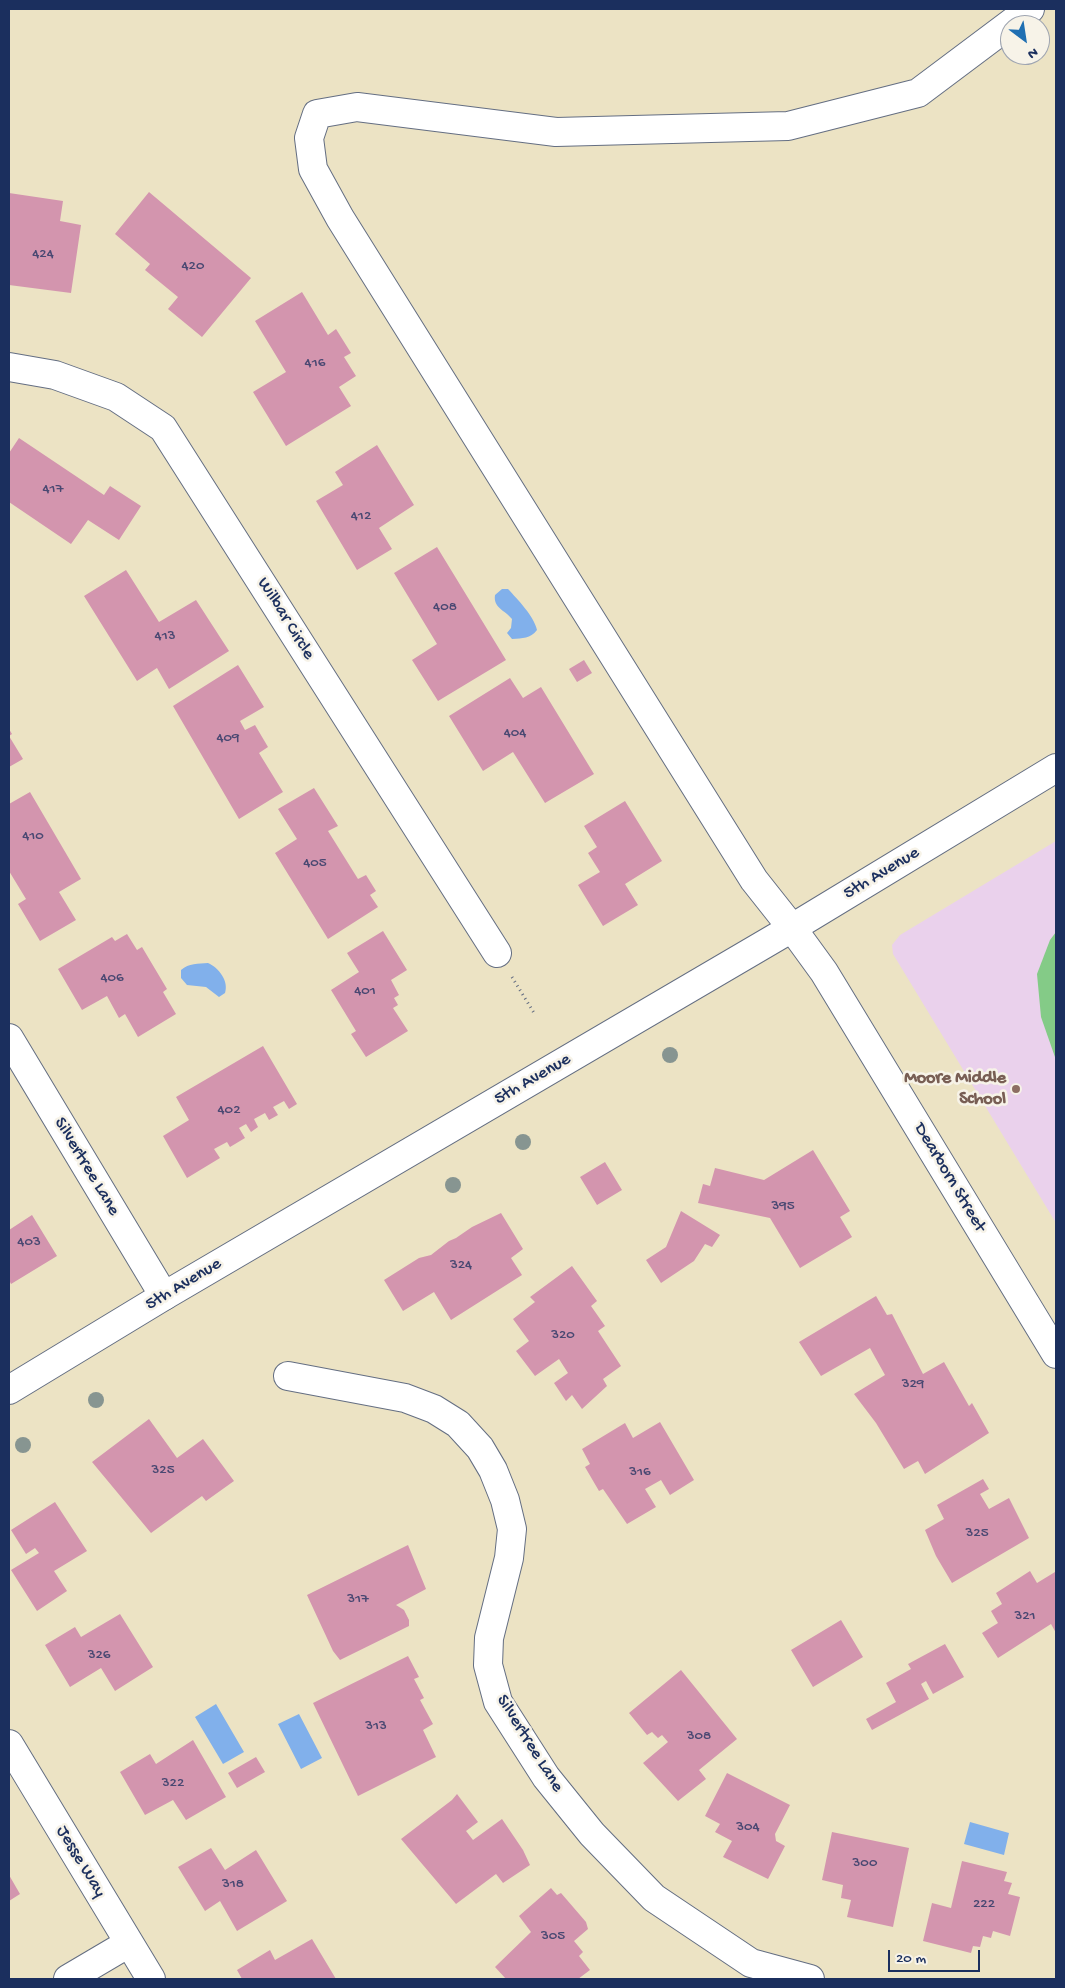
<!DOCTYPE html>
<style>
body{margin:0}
#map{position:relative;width:1065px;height:1988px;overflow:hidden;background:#ece3c4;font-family:"Gochi Hand",sans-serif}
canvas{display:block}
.frame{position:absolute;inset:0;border:10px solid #1b2f5e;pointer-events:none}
.north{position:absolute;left:1000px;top:15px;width:50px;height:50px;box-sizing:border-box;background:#f7f3e8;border:1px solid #9fa5b1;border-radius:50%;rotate:149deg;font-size:14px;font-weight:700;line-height:20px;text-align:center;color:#1b2f5e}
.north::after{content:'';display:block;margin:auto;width:18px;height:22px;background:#1f6fb2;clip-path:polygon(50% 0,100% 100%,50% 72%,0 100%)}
.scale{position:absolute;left:888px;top:1950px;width:92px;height:22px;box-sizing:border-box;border:2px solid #1b2f5e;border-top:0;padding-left:6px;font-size:15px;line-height:18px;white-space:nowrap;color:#1b2f5e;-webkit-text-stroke:4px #f7f3e8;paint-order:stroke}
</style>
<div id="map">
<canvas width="1065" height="1988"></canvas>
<div class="frame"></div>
<div class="north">N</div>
<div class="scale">20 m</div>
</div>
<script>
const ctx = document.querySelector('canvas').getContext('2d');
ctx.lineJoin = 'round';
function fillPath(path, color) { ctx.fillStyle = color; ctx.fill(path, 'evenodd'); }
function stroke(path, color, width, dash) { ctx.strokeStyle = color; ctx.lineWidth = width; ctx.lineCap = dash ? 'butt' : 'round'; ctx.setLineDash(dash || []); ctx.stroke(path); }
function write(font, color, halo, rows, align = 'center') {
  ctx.font = font + ' "Gochi Hand",sans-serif'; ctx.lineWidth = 5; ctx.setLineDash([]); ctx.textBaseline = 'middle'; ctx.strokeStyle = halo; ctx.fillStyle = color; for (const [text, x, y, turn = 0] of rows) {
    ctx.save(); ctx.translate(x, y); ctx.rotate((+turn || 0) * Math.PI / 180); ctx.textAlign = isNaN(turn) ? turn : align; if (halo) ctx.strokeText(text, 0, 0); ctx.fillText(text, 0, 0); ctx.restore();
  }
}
fillPath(new Path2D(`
 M1056,841V1223L893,954L892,945L900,935Z`), '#ead1ec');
fillPath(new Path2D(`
 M1056,932V1060L1041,1017L1037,974L1050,940Z`), '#84cb87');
fillPath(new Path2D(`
 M502,589H508C518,600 534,616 537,630C530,639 523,638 512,639L507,633L511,628L512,619C505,610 493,608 495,595Z
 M208,963C219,968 229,981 225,993L219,997L206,987L187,985L181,978V970C189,963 198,964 208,963Z
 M216,1704L244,1752L223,1764L195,1717Z
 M299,1714L322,1758L301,1769L278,1724Z
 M970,1822L1009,1833L1004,1855L964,1844Z`), '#81b0eb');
fillPath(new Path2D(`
 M149,192L251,278L202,337L168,309L178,297L145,270L150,264L115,234Z
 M9,193L63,201L60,221L81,225L71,293L9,285Z
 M302,292L328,335L336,329L351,353L344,357L356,376L339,387L351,406L286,446L253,392L286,372L255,321Z
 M19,438L104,495L110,486L141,506L119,540L88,520L71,544L9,502V453Z
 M377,445L414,505L379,528L392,549L357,570L316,501L343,485L335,472Z
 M437,547L506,660L438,701L412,660L437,644L394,573Z
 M126,570L159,622L196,600L229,651L169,689L157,668L137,681L84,596Z
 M584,660L592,673L577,682L569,669Z
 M238,665L264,707L240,721L245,730L255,725L268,747L259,753L283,792L239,819L173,706Z
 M510,678L523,698L541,687L594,774L545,803L513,752L483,771L449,716Z
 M9,729L12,734L9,736L23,759L9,767Z
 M314,788L338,826L328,831L358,879L366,875L376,891L370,895L378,907L328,939L275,853L297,839L278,809Z
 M30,792L81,879L59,892L76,920L40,941L18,904L26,899L9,871V804Z
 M625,801L662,861L625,884L638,905L603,926L578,885L600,872L588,853L597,847L584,826Z
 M383,931L407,970L391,980L399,995L394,998L398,1005L393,1008L408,1031L366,1057L351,1034L356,1031L331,990L359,972L347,953Z
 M127,934L137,950L142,947L167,989L163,992L176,1014L138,1037L125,1014L119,1018L107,996L82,1010L58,969L112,937L115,941Z
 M263,1046L297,1104L289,1109L284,1101L273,1107L278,1115L269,1120L265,1113L254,1119L258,1127L251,1132L246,1124L239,1128L245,1138L230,1147L227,1142L214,1149L220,1158L187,1178L163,1136L189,1120L176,1097Z
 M813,1150L850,1211L840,1217L852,1237L800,1268L770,1218L698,1203L703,1184L710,1186L715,1168L764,1180Z
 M605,1162L622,1190L597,1205L580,1177Z
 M681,1211L720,1235L712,1247L705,1244L694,1261L661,1283L646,1260L666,1247Z
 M501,1213L523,1249L511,1258L522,1275L451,1320L434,1292L403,1311L384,1280L419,1258L431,1255L449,1241L456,1238L472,1227Z
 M32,1215L57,1256L11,1284L9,1280V1230Z
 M572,1266L597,1301L591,1306L605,1326L598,1331L621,1366L603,1379L607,1386L582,1409L572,1395L566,1401L554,1383L568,1373L559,1359L535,1376L516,1351L529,1341L513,1319L535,1302L530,1297Z
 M876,1296L887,1315L892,1314L923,1374L944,1362L969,1406L972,1403L989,1433L925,1474L918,1461L904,1469L876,1423L854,1394L885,1375L870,1348L821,1376L799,1342Z
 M149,1419L177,1458L203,1439L234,1481L206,1501L202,1496L151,1533L92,1462Z
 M660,1422L694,1480L670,1495L661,1480L645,1489L656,1507L627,1524L603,1489L599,1491L585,1467L590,1464L582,1449L625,1423L633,1438Z
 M983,1479L989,1489L980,1494L989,1509L1009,1498L1029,1538L952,1583L936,1556L925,1530L944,1519L937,1505Z
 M55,1502L87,1551L54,1571L67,1591L37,1611L11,1570L39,1553L35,1548L26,1554L11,1530Z
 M408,1545L426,1589L396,1605L404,1610L409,1620V1626L340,1660L333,1651L307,1595Z
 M1030,1571L1037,1583L1055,1572L1056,1574V1633L1051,1624L998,1658L982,1633L998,1623L991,1611L1002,1604L996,1593Z
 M120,1614L153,1667L115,1691L101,1668L70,1687L45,1645L75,1627L81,1637Z
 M841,1620L863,1657L813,1687L791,1650Z
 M945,1644L964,1677L933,1694L926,1681L921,1684L929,1699L872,1730L866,1719L896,1702L886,1683L911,1669L908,1664Z
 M408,1656L419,1677L414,1679L424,1698L420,1700L433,1724L423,1730L436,1757L358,1796L313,1703Z
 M681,1670L737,1739L699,1770L706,1779L678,1801L643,1763L668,1742L662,1735L658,1738L652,1732L647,1735L629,1713Z
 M193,1740L226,1797L186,1820L173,1800L145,1815L120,1772L150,1754L156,1764Z
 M256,1757L265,1772L237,1788L228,1773Z
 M727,1773L790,1805L775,1834L776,1841L785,1846L768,1879L723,1857L732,1841L715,1832L720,1824L705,1816Z
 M457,1794L478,1822L466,1831L473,1840L502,1819L523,1850L530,1865L503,1883L496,1874L456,1904L401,1839L452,1800Z
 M832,1832L909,1848L893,1927L847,1917L851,1900L841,1898L843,1885L822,1880Z
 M211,1848L225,1870L256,1850L287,1901L237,1931L220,1901L205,1911L178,1867Z
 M962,1861L1007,1872L1004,1881L1012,1883L1008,1894L1020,1897L1010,1936L993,1931L991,1938L983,1936L980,1947L973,1946L971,1953L923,1941L932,1903L951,1908Z
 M9,1875L20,1894L9,1901Z
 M551,1888L557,1895L561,1893L586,1922L588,1929L574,1941L583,1952L579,1956L590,1970L578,1979H506L495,1967L531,1932L519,1916Z
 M312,1939L336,1979H242L237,1970L270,1950L275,1960Z`), '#d395ae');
const minor = new Path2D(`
 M1030,9L918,93L788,126L556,132L357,107L317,114L309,138L313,169L340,218L754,880L792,928L824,972L1056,1354
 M9,367L55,375L116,397L163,428L497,953
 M9,1038L164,1296
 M288,1376L405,1398L434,1409L458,1424L480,1448L493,1470L505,1500L512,1529L509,1558L489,1638L488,1665L498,1702L546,1777L592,1834L654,1898L751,1963L810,1979
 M9,1744L151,1979
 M68,1979L129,1943`);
const major = new Path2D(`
 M9,1390L164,1296L792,928L1056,768`);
stroke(minor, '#646e82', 30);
stroke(major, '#646e82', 30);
stroke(new Path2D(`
 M512,977L534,1013`), '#646e82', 3, [1, 4]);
stroke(minor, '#fff', 28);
stroke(major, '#fff', 28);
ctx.fillStyle = '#879591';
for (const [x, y] of [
 [670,1055],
 [523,1142],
 [453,1185],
 [96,1400],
 [23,1445]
]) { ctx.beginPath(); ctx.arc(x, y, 8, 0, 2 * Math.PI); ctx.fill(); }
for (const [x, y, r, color] of [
 [1016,1089,5,"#8d6e63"]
]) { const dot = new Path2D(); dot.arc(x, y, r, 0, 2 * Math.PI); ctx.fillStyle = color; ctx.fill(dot); stroke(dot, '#f7f3e8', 2); }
write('15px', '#494872', null, [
 ["424",43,255],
 ["420",193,267],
 ["416",315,364],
 ["417",53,490],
 ["412",361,517],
 ["408",445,608],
 ["413",165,637],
 ["404",515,734],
 ["409",228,739],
 ["410",33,837],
 ["405",315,864],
 ["406",112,979],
 ["401",365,992],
 ["402",229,1111],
 ["395",783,1207],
 ["403",29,1243],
 ["324",461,1266],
 ["320",563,1336],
 ["329",913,1385],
 ["325",163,1471],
 ["316",640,1473],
 ["325",977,1534],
 ["317",358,1600],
 ["321",1025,1617],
 ["326",99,1656],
 ["313",376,1727],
 ["308",699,1737],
 ["322",173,1784],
 ["304",748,1828],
 ["300",865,1864],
 ["318",233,1885],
 ["222",984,1905],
 ["305",553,1937]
]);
write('18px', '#1b2f5e', '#f7f3e8', [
 ["Wilbar Circle",285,619,58],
 ["5th Avenue",882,874,-31],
 ["5th Avenue",533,1080,-30],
 ["Silvertree Lane",86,1167,59],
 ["Dearborn Street",949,1178,59],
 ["5th Avenue",184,1285,-31],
 ["Silvertree Lane",529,1744,58],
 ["Jesse Way",80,1862,59]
]);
write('bold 18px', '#785e54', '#f7f3e8', [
 ["Moore Middle",1006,1079],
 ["School",1006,1100]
], 'right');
</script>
